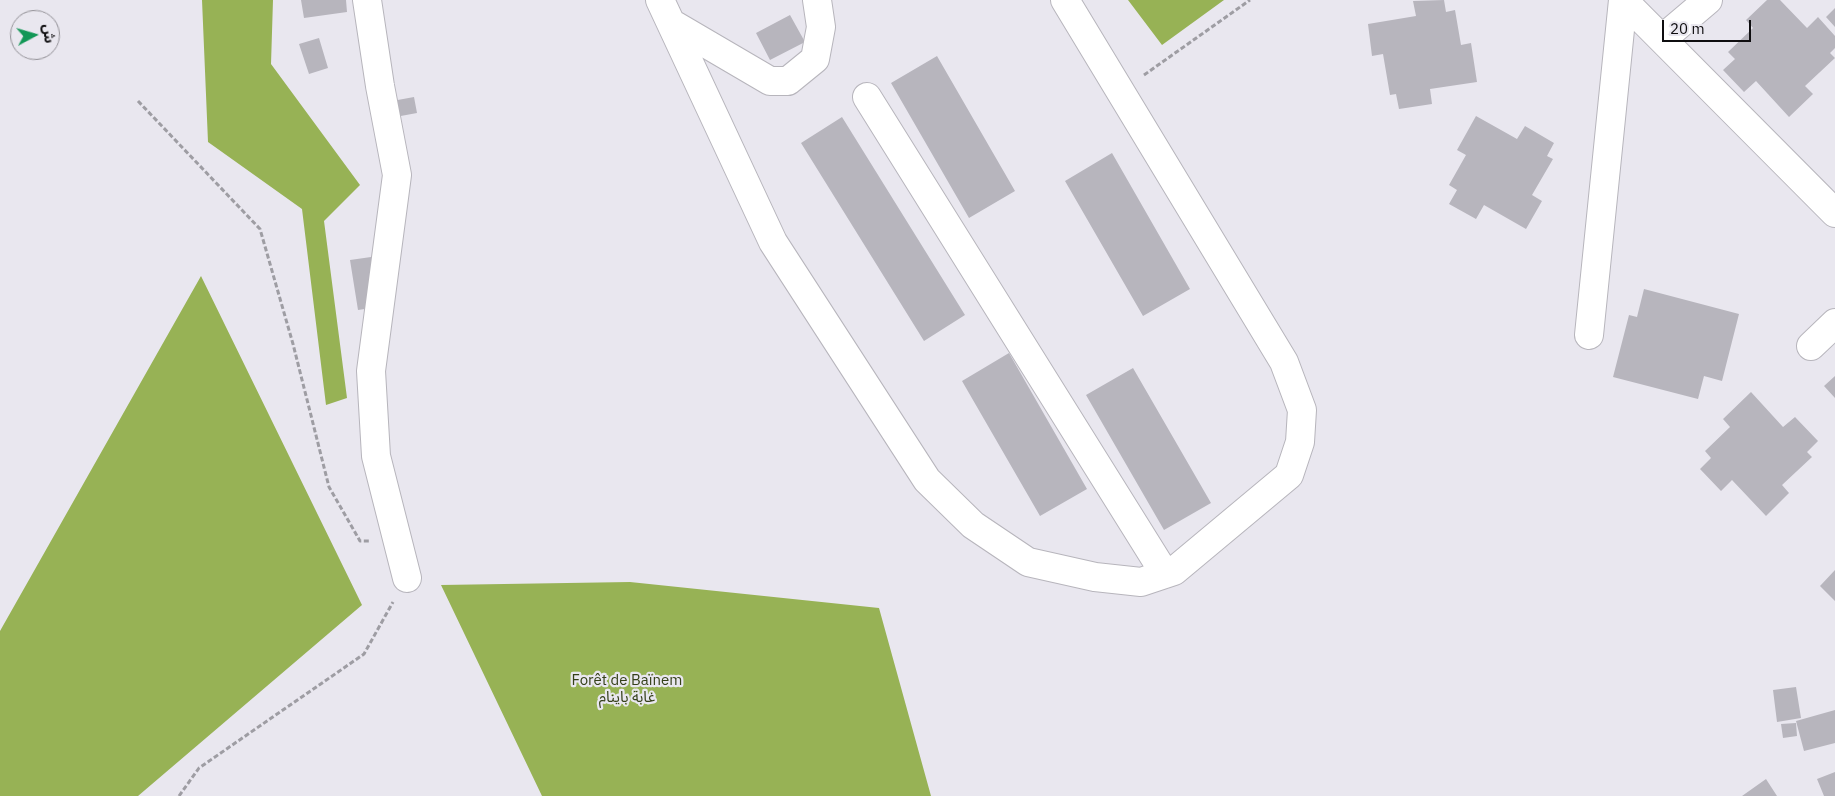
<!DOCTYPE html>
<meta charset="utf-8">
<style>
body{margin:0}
#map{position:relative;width:1835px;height:796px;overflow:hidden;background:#e9e7ef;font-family:"IBM Plex Sans","Noto Sans Arabic",sans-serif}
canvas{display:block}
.north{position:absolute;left:10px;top:10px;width:50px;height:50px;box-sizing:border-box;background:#e9e7ef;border:1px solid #929096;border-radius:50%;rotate:84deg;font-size:14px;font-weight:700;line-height:20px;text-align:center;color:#0f0e10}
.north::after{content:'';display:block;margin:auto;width:18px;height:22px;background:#129756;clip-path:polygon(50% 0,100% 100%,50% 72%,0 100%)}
.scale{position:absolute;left:1662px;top:20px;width:89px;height:22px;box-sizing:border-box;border:2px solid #0f0e10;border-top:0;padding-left:6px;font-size:15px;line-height:18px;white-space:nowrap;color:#0f0e10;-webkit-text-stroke:4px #e9e7ef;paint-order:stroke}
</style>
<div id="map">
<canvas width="1835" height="796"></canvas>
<div class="north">ش</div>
<div class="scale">20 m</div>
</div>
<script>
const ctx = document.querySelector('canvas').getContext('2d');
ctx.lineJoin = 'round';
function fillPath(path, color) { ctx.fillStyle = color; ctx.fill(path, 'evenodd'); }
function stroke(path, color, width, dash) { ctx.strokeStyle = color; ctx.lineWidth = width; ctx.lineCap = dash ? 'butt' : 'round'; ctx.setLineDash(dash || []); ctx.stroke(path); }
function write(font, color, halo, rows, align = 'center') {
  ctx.font = font + ' "IBM Plex Sans","Noto Sans Arabic",sans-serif'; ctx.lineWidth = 4.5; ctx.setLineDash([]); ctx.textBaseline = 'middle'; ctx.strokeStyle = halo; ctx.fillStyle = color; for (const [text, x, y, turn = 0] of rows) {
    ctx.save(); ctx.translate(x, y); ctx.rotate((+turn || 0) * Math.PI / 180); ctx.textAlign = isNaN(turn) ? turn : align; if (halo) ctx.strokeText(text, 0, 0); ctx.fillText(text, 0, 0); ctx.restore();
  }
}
fillPath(new Path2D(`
 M202,0H273L271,64L360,185L324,221L347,398L326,405L302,209L208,142Z
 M1128,0H1224L1162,45Z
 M201,276L362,605L138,796H0V631Z
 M630,582L879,608L931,796H542L441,585Z`), '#97b255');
fillPath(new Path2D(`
 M301,0H346L347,12L304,18Z
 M1444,0L1446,12L1455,10L1461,45L1471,43L1477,82L1430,89L1432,104L1399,109L1396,94L1390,95L1383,54L1372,56L1368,24L1416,16L1413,1Z
 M1767,0H1780L1807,28L1818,17L1835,36V48L1830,53L1835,58L1805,86L1813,94L1789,117L1756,81L1744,92L1723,70L1735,59L1728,52L1753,28L1746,20Z
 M1835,8V27L1826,17Z
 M790,15L805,42L770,60L756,33Z
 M319,38L328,68L309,74L299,44Z
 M937,56L1015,191L969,218L891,83Z
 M414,97L417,113L379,120L376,104Z
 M1476,116L1517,139L1525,126L1554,143L1547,156L1553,159L1532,195L1542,201L1526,229L1484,205L1476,219L1449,204L1457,190L1449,185L1466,155L1457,150Z
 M842,117L965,315L924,341L801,143Z
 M1112,153L1190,289L1143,316L1065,181Z
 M378,256L385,306L358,310L350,260Z
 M1644,289L1739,314L1722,381L1704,376L1698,399L1613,377L1629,315L1637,317Z
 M1009,353L1087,489L1040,516L962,381Z
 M1133,368L1211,503L1164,530L1086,395Z
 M1835,376V398L1824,386Z
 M1751,392L1783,427L1795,417L1818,441L1807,452L1812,457L1782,485L1789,493L1766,516L1732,480L1721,491L1700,469L1711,458L1705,451L1730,427L1723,419Z
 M1835,570V601L1820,586Z
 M1796,687L1801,718L1777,722L1773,690Z
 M1835,710V743L1804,751L1796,721Z
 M1796,723L1797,736L1783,738L1781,724Z
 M1835,772V796H1824L1817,779Z
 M1766,779L1777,796H1742Z`), '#b7b5bd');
const minor = new Path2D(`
 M367,0L380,86L397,175L371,371L376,456L407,578
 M660,0L773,242L927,480L973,525L1028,562L1095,577L1141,582L1174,571L1289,475L1300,442L1302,410L1284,362L1065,0
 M1623,0L1835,213
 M671,23L770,81H788L815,59L821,27L817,0
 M1662,39L1708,0
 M867,97L1165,574
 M1589,335L1623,0
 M1811,346L1835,323`);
stroke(minor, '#b7b5bc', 30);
stroke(new Path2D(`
 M1144,75L1250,0
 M138,101L260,229L293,344L329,487L360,541H369
 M179,796L199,768L364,654L393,602`), '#9e9da3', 3, [5, 2.5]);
stroke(minor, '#fff', 28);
write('15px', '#354019', '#e9e7ef', [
 ["Forêt de Baïnem",627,681],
 ["غابة باينام",627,698]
]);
</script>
